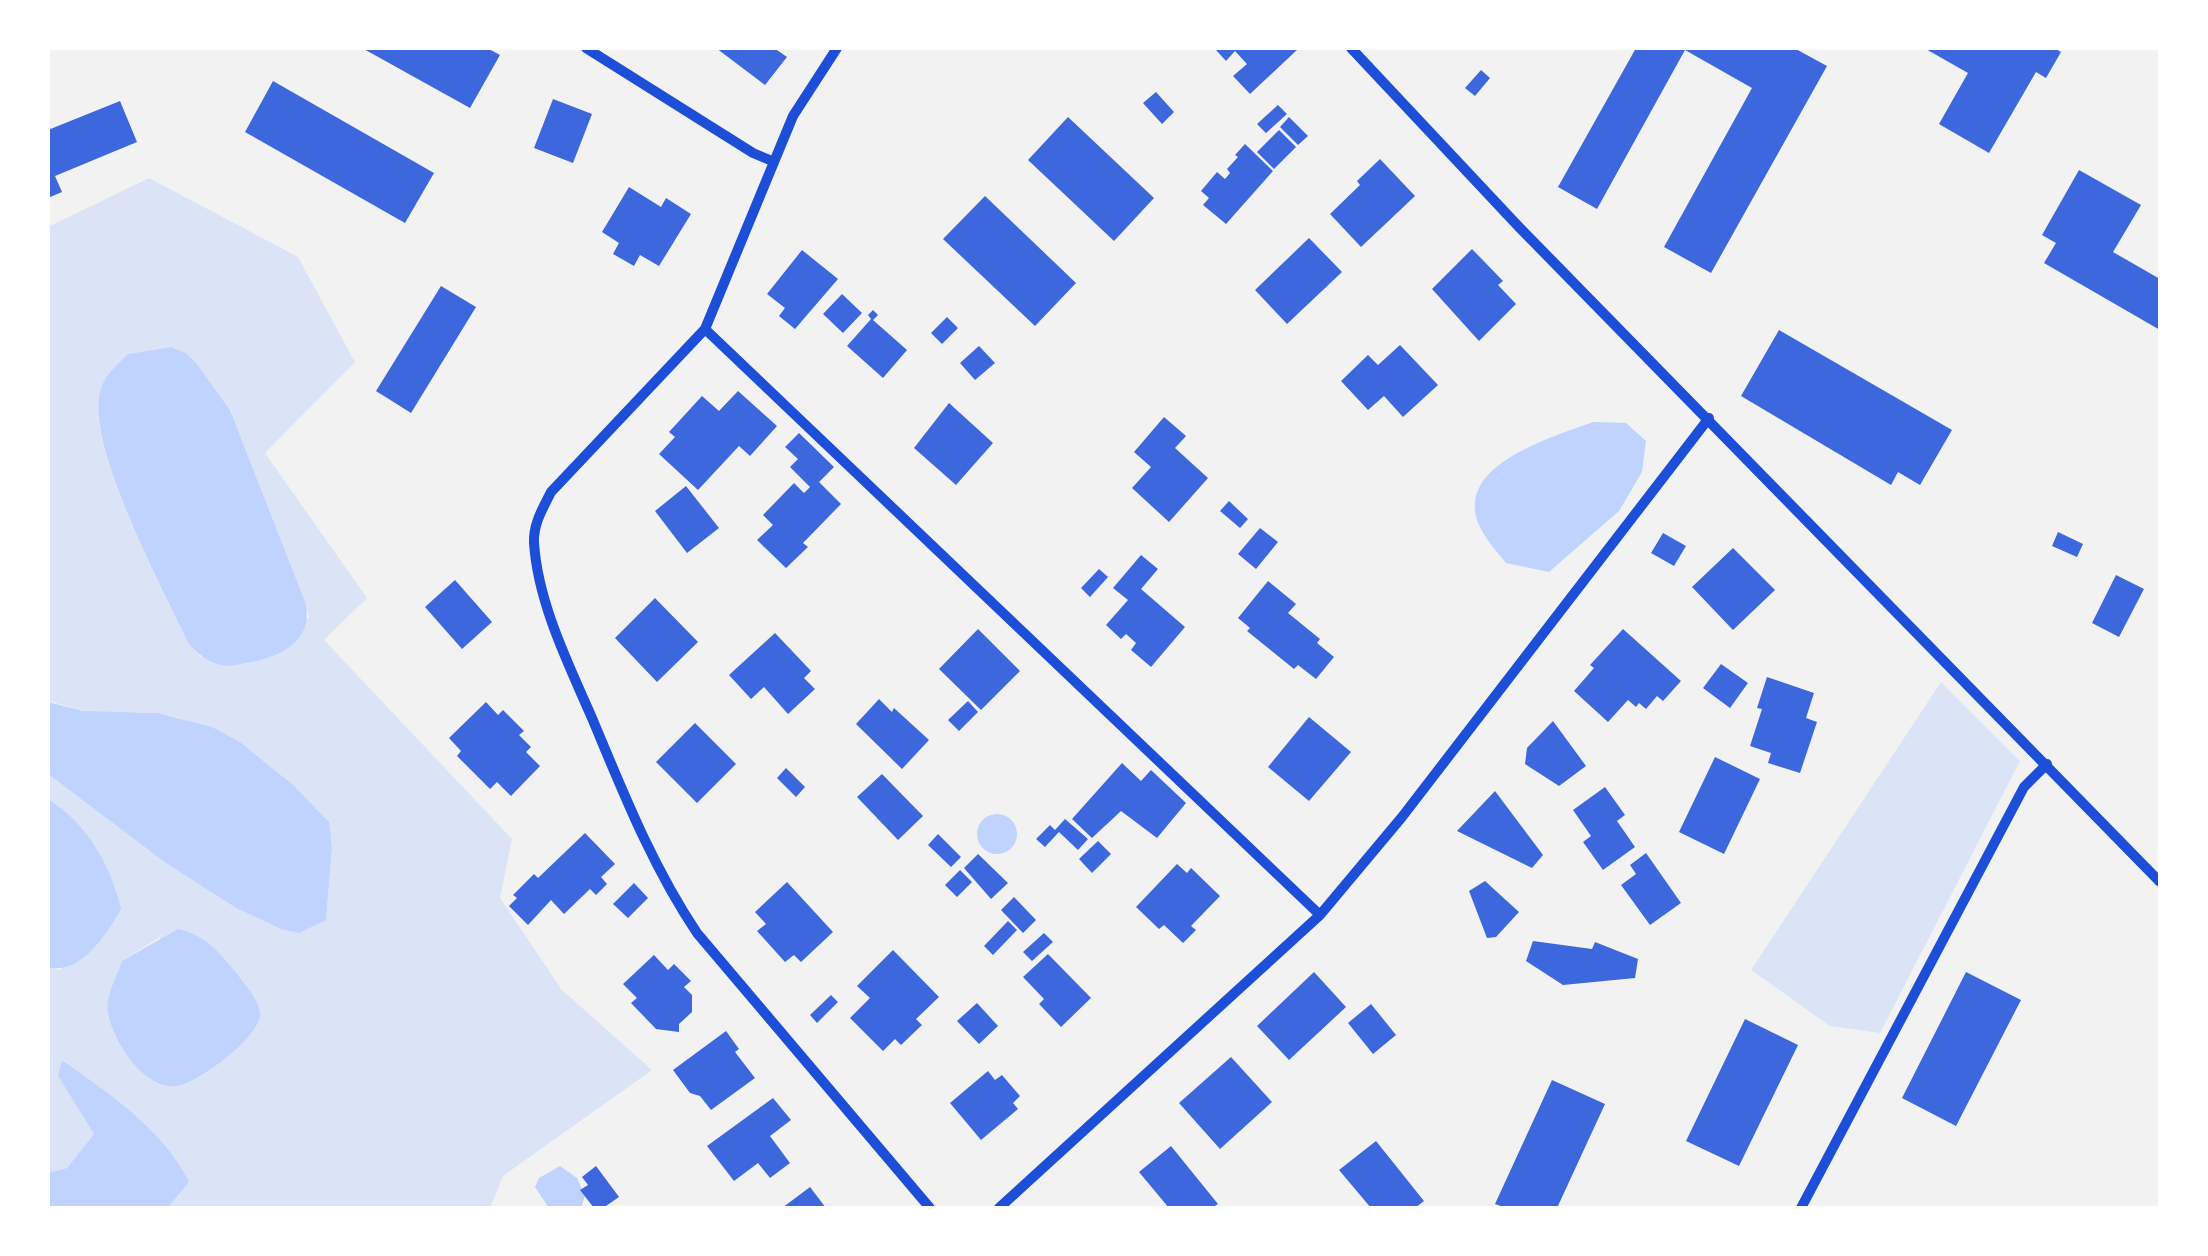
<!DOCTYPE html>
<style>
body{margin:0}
#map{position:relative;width:2208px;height:1256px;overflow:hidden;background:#f2f2f2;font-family:Inter,sans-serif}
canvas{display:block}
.frame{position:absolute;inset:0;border:50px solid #fff;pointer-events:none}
</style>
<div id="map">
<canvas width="2208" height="1256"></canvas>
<div class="frame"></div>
</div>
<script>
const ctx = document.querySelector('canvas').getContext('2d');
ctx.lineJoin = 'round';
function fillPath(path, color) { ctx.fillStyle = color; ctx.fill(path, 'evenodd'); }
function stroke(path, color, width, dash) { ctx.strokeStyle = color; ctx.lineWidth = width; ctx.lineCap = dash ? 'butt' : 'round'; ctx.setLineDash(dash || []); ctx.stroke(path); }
fillPath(new Path2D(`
 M149,178L298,257L355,362L265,453L367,598L324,640L512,839L500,898L562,990L652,1070L503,1176L490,1208H167L188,1182L63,1060L58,1076L94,1134L67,1168L48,1173V967L60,970L117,891C100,855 83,820 48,799V774L167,863L236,908L281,929L326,920L332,848L328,822C282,770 226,723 155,713C132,710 107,715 85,711C72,709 61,703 48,702V227ZM171,347L186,353L197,364L230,410L306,604L309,618L201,657L188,643C165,592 76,431 103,383C108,372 120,362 128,354ZM160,937L178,1086C162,1086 155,1082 143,1071C104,1033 117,1011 122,961Z
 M1941,682L2020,761L1880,1033L1830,1026L1751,970Z`), '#dbe4f7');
fillPath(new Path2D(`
 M171,347L186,353L197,364L230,410L306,604C313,643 278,658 245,663C237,665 229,667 221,665C206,661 198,654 188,643C165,591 77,433 103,383C108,372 120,362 128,354Z
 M1593,422L1626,423L1646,441L1642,472L1619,511L1549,572L1506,563C1498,553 1488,542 1482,531C1447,467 1550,438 1593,422Z
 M48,702L83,711L158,713L212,727L240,742L292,784L329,822L332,848L326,920L299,933L281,929L236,908L166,863L48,774Z
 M48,799C85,821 112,867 121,909C107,934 80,976 48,967Z
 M977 834a20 20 0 1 1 40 0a20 20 0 1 1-40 0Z
 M178,929C204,934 220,953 237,974C245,985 259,1000 260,1013C262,1036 198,1083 177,1086C144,1090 113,1041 108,1013C105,997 117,976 122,961Z
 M62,1060C109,1094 162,1128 189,1182L167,1208H48V1173L67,1168L94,1134L58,1076Z
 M560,1166L577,1178L585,1196L581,1208H549L535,1187L539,1178Z`), '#bfd3fe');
fillPath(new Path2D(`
 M362,48H487L500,55L470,108Z
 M716,48H774L787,57L765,85Z
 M1219,48H1295L1297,50L1250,94L1233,76L1247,64L1235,51L1226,61L1216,50Z
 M1636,48H1794L1827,66L1711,273L1664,247L1752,88L1685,50L1597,209L1558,187Z
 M1924,48H2054L2061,52L2046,78L2036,72L1989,153L1939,124L1968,73Z
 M1481,70L1490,78L1475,96L1465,88Z
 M273,81L434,173L405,223L245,132Z
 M1156,92L1174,112L1162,124L1143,103Z
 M553,99L592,114L573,163L534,148Z
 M120,101L137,142L55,176L62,192L48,198V130Z
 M1278,105L1287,114L1266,133L1257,124Z
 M1068,117L1154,198L1114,241L1028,160Z
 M1289,117L1308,136L1298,145L1280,127Z
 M1279,130L1296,147L1274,169L1257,152Z
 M1245,144L1273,171L1226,224L1203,205L1209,198L1201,191L1217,172L1225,179L1230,173L1227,169L1238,157L1235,155Z
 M1380,159L1415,196L1361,247L1330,214L1360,185L1357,181Z
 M2079,170L2141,205L2113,252L2160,279V330L2044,263L2056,243L2042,235Z
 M629,187L661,207L666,198L691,214L659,266L640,255L634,266L613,254L619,243L602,232Z
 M985,196L1076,283L1035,326L943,239Z
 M1309,238L1342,272L1287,324L1255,290Z
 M1472,249L1503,281L1498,285L1516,304L1479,341L1432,289Z
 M802,250L838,279L795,329L779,316L785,308L767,294Z
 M441,286L476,307L411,413L376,391Z
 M842,294L862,313L843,333L823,314Z
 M873,310L878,315L873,320L907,350L883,378L847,346L871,319L868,315Z
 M947,317L958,328L942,344L931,333Z
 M1779,330L1952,430L1920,485L1898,472L1891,485L1741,396Z
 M1400,345L1438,385L1403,417L1384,396L1368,410L1341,381L1368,355L1378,365Z
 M979,346L995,363L975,380L960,363Z
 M738,391L777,426L750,456L739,446L698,490L659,454L675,437L669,432L702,396L719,411Z
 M949,403L993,443L956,485L914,448Z
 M1164,417L1186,436L1175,448L1208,478L1169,522L1132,488L1151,467L1134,452Z
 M799,433L834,467L819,482L841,504L803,543L808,547L786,568L757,540L773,525L763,515L794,483L804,493L810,487L790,467L798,459L785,447Z
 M686,486L719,528L687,553L655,511Z
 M1229,501L1248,519L1240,528L1220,511Z
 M1260,528L1278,542L1256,569L1238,554Z
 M2058,532L2083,544L2077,557L2052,546Z
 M1663,533L1686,546L1674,566L1651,553Z
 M1733,548L1775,590L1733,630L1692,587Z
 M1141,555L1158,569L1141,589L1185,627L1151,667L1131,650L1136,643L1126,634L1121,639L1106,625L1128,600L1113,588Z
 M1099,569L1108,577L1090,597L1081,588Z
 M2116,575L2144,589L2119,637L2092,623Z
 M455,580L492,622L462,649L425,607Z
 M1268,581L1296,604L1288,613L1320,639L1317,643L1334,657L1316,679L1298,665L1294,669L1247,631L1250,628L1238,618Z
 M655,598L698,642L657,682L615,638Z
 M978,629L1020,671L981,710L939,669Z
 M1623,629L1681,681L1663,701L1657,696L1646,709L1639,703L1636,707L1628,700L1608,722L1574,691L1594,668L1590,665Z
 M775,633L811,671L804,678L815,689L788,714L764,687L751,699L729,675Z
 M1721,664L1748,683L1730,708L1703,688Z
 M1767,677L1814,693L1806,718L1817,722L1800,773L1768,763L1771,753L1750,746L1762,709L1757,708Z
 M879,699L892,712L894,708L929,740L902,769L856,724Z
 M968,701L978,712L959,731L948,720Z
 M486,702L498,715L503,710L524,731L519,735L531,747L526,752L540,766L511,796L497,782L490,789L457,756L461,751L449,738Z
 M1309,717L1351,752L1309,801L1268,767Z
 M1553,721L1586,766L1559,786L1525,764L1527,748Z
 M695,723L736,764L697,803L656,762Z
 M1715,757L1760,779L1724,854L1679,832Z
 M1122,763L1141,781L1151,770L1186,803L1157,838L1121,811L1092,838L1072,819Z
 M786,768L805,787L796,797L777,778Z
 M882,774L923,816L898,840L857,797Z
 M1605,787L1625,815L1617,821L1635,847L1603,870L1583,842L1591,836L1573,810Z
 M1495,791L1543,855L1532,868L1457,831Z
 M1065,819L1088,839L1078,850L1059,832L1045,847L1036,839L1050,825L1055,830Z
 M585,833L615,864L601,877L607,884L596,895L590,889L564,914L551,900L528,925L509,906L517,898L513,895L534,874L538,878Z
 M938,834L961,857L951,867L928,845Z
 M1098,841L1111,854L1092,873L1079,859Z
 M1646,853L1681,903L1650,925L1621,885L1636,874L1630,865Z
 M978,854L1008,883L991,899L964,868Z
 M1177,864L1187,873L1191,868L1220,896L1191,926L1196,930L1183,943L1164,925L1159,929L1136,907Z
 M960,870L972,882L957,897L945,885Z
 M1485,881L1519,912L1496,937L1487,938L1469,891Z
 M787,882L833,932L801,962L794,955L785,962L757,931L766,924L755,912Z
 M634,883L648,898L628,918L613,904Z
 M1014,897L1036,920L1023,933L1001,910Z
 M1008,921L1017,930L993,955L984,946Z
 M1044,933L1053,942L1032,961L1023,952Z
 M1533,941L1592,949L1595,942L1638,959L1635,978L1563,985L1526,961Z
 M893,950L939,997L916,1019L922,1025L901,1045L895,1039L883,1051L850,1018L870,998L857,986Z
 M1048,954L1091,998L1061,1027L1039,1004L1044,999L1023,977Z
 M654,955L668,970L674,964L691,981L684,987L692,995V1012L679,1024V1032L656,1029L631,1003L637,998L623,984Z
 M1314,972L1346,1007L1289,1060L1257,1026Z
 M1966,972L2021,1000L1956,1126L1902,1098Z
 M831,995L838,1002L817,1023L810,1015Z
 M977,1003L998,1026L979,1044L957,1021Z
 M1371,1004L1396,1035L1373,1054L1348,1023Z
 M1745,1019L1798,1045L1739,1166L1686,1141Z
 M726,1031L739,1049L735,1052L755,1078L711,1110L700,1096L690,1093L673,1070Z
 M1231,1057L1272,1102L1220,1149L1179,1103Z
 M988,1071L995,1080L1002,1075L1020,1096L1013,1103L1018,1109L981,1140L950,1103Z
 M1552,1080L1605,1104L1557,1208H1506L1495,1204Z
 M773,1098L791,1120L770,1136L790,1163L770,1178L758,1163L734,1181L707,1146Z
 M1376,1141L1424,1201L1415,1208H1371L1339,1170Z
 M1171,1146L1218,1204L1212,1208H1169L1139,1172Z
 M596,1166L619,1197L603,1208H594L580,1190L588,1185L582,1177Z
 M810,1187L826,1208H782Z`), '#3d67dc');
stroke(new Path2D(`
 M586,48L753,153L772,161
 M837,48L793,116L705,329L551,492C543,508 533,524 534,543C538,603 568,663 592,718C623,792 652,866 697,933L930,1208
 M1351,48L1518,226L2160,882
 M705,329L1320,915
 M999,1208L1320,915L1402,817L1709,418
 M1801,1208L2024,787L2047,764`), '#1d4ed8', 10);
</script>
